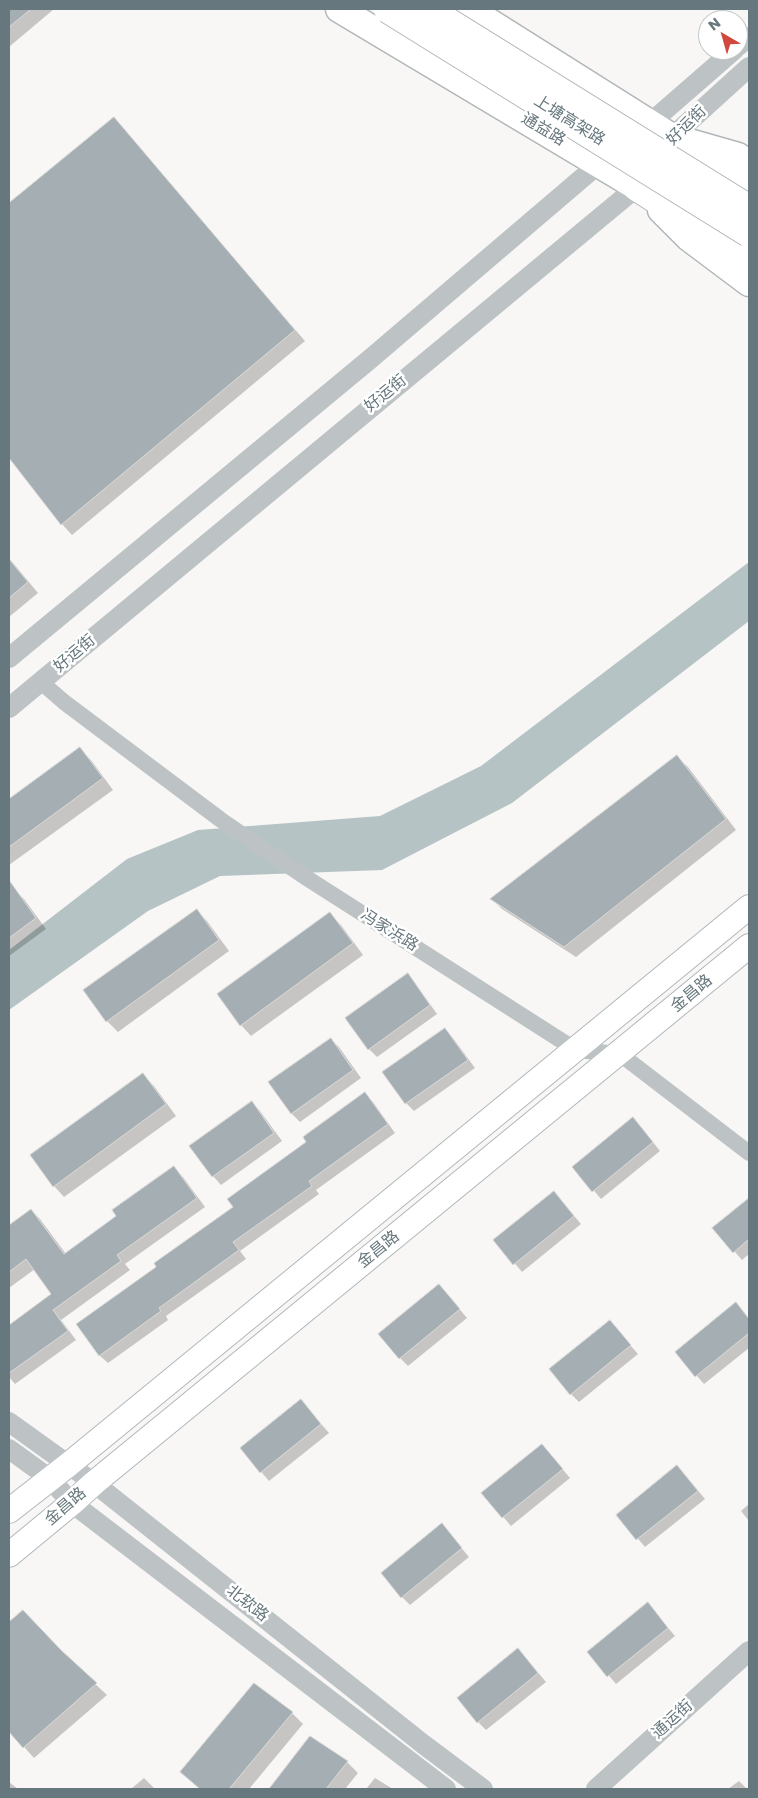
<!DOCTYPE html>
<meta charset="utf-8">
<style>
body{margin:0}
#map{position:relative;width:758px;height:1798px;overflow:hidden;background:#f8f7f6;font-family:Poppins,sans-serif}
canvas{display:block}
.frame{position:absolute;inset:0;border:10px solid #66777d;pointer-events:none}
.north{position:absolute;left:698px;top:10px;width:50px;height:50px;box-sizing:border-box;background:#fff;border:1px solid #c2c9cb;border-radius:50%;rotate:322deg;font-size:14px;font-weight:700;line-height:20px;text-align:center;color:#66777d}
.north::after{content:'';display:block;margin:auto;width:18px;height:22px;background:#d0483e;clip-path:polygon(50% 0,100% 100%,50% 72%,0 100%)}
</style>
<div id="map">
<canvas width="758" height="1798"></canvas>
<div class="frame"></div>
<div class="north">N</div>
</div>
<script>
const ctx = document.querySelector('canvas').getContext('2d');
ctx.lineJoin = 'round';
function fillPath(path, color) { ctx.fillStyle = color; ctx.fill(path, 'evenodd'); }
function stroke(path, color, width, dash) { ctx.strokeStyle = color; ctx.lineWidth = width; ctx.lineCap = dash ? 'butt' : 'round'; ctx.setLineDash(dash || []); ctx.stroke(path); }
function write(font, color, halo, rows, align = 'center') {
  ctx.font = font + ' Poppins,"Noto Sans SC",sans-serif'; ctx.lineWidth = 5; ctx.setLineDash([]); ctx.textBaseline = 'middle'; ctx.strokeStyle = halo; ctx.fillStyle = color; for (const [text, x, y, turn = 0] of rows) {
    ctx.save(); ctx.translate(x, y); ctx.rotate((+turn || 0) * Math.PI / 180); ctx.textAlign = isNaN(turn) ? turn : align; if (halo) ctx.strokeText(text, 0, 0); ctx.fillText(text, 0, 0); ctx.restore();
  }
}
fillPath(new Path2D(`
 M749,562V621L512,803L382,870L220,876L148,911L9,1010V950L127,859L198,830L380,816L481,766Z`), '#b5c3c4');
fillPath(new Path2D(`
 M9,9H54L9,47Z
 M113,119L305,341L72,535L62,524L9,456V205Z
 M9,558L38,593L9,617Z
 M80,749L91,760L113,790L9,865V800Z
 M677,757L688,767L736,830L576,957L502,909L492,899Z
 M13,889L24,899L46,929L9,956V892Z
 M196,910L207,921L229,951L118,1032L107,1021Z
 M330,914L341,925L363,955L251,1036L241,1025Z
 M407,975L415,983L437,1014L377,1057L369,1049Z
 M445,1029L453,1038L475,1068L414,1111L406,1103L384,1073Z
 M330,1039L339,1047L361,1078L300,1122L292,1114L270,1083Z
 M143,1075L154,1086L176,1116L64,1197L54,1186Z
 M365,1094L373,1102L395,1133L316,1190L319,1194L240,1251L246,1259L166,1316L168,1320L108,1363L99,1355L158,1267L234,1207Z
 M252,1102L260,1111L282,1141L221,1185L213,1176L191,1146Z
 M641,1127L660,1151L601,1199L574,1167Z
 M174,1168L183,1177L205,1207L125,1264L130,1270L61,1320L76,1340L15,1384L9,1377V1326L53,1295L35,1269L9,1288V1226L31,1210L40,1219L66,1254L118,1217Z
 M554,1192L581,1224L522,1272L495,1240Z
 M749,1199V1254L742,1260L714,1228Z
 M447,1294L467,1318L408,1366L400,1358Z
 M744,1312L749,1319V1348L704,1384L676,1352Z
 M610,1322L638,1354L579,1402L571,1394Z
 M301,1401L329,1433L269,1481L242,1449Z
 M542,1445L570,1478L511,1526L483,1493Z
 M685,1475L705,1499L645,1547L618,1515Z
 M749,1504V1521L741,1511Z
 M442,1525L469,1557L410,1605L402,1597Z
 M648,1604L675,1636L616,1684L589,1652Z
 M23,1612L64,1655L107,1695L34,1758L9,1730V1624Z
 M526,1658L546,1682L486,1730L478,1722Z
 M254,1685L292,1713L303,1724L249,1789H200L193,1783Z
 M311,1738L347,1762L358,1773L345,1789H270Z
 M144,1778L155,1789H131Z
 M375,1778L393,1789H366Z
 M739,1781L747,1789H728Z
 M9,1782L18,1789H9Z`), '#0003');
const building = new Path2D(`
 M9,9H31L9,27Z
 M114,117L295,330L61,525L9,458V203Z
 M9,559L28,582L9,598Z
 M80,747L103,778L9,847V799Z
 M677,755L726,819L564,947L490,899Z
 M9,880L36,918L9,938Z
 M197,909L219,940L106,1022L83,990Z
 M330,912L353,943L240,1026L217,994Z
 M408,973L430,1005L368,1050L345,1018Z
 M445,1028L468,1060L405,1104L382,1072Z
 M331,1038L353,1070L291,1114L268,1082Z
 M143,1073L166,1104L53,1187L30,1155Z
 M365,1092L388,1124L309,1181L312,1186L233,1242L239,1250L159,1308L161,1311L99,1356L76,1324L156,1267L154,1263L233,1207L227,1199L306,1142L303,1137Z
 M252,1101L274,1133L212,1177L189,1146Z
 M633,1117L653,1142L592,1192L572,1167Z
 M174,1166L197,1198L117,1255L121,1261L53,1310L68,1331L9,1373V1325L51,1294L26,1259L9,1272V1225L31,1209L64,1254L116,1216L112,1210Z
 M554,1191L574,1216L513,1265L493,1240Z
 M749,1198V1239L733,1253L712,1228Z
 M439,1284L460,1309L399,1359L378,1334Z
 M736,1302L749,1319V1333L695,1377L675,1352Z
 M610,1320L631,1345L570,1395L549,1369Z
 M301,1399L321,1424L260,1473L240,1448Z
 M542,1444L563,1469L502,1518L481,1493Z
 M677,1465L698,1491L636,1540L616,1515Z
 M442,1523L462,1548L401,1598L381,1573Z
 M648,1602L668,1628L607,1677L587,1652Z
 M23,1610L61,1650L97,1683L23,1748L9,1732V1622Z
 M518,1648L538,1673L477,1723L457,1698Z
 M254,1683L293,1712L229,1789H200L180,1772Z
 M310,1736L348,1761L326,1789H269Z`);
fillPath(building, '#a5aeb2');
stroke(building, '#d9d9d8', 1);
const secondary = new Path2D(`
 M9,1511L68,1465L749,907
 M9,1555L72,1503L94,1483L749,946`);
const primary = new Path2D(`
 M339,9L637,187L657,197
 M469,9L672,137L689,149
 M689,142L738,156L749,164
 M661,210L689,238L749,283`);
const trunk = new Path2D(`
 M672,137L749,183
 M637,187L749,259`);
stroke(secondary, '#b0b7ba', 26);
stroke(primary, '#b1b7b9', 29);
stroke(trunk, '#b1b6b8', 30);
stroke(new Path2D(`
 M41,682L64,702L221,820L302,875L576,1050L620,1054L749,1153`), '#bdc3c5', 16);
stroke(new Path2D(`
 M738,46L749,37
 M641,131L734,50
 M665,146L672,137L749,67
 M9,658L369,360L608,156
 M9,708L637,187L645,176
 M9,1422L94,1483L423,1744L483,1789
 M9,1449L49,1478L72,1503L446,1789
 M596,1789L749,1651`), '#bdc3c5', 20);
stroke(secondary, '#fff', 24);
stroke(primary, '#fff', 26);
stroke(trunk, '#fff', 28);
const trunkBridge = new Path2D(`
 M388,9L749,233
 M427,9L749,209`);
stroke(trunkBridge, '#b1b6b8', 30, []);
stroke(trunkBridge, '#fff', 28);
write('16px', '#66777d', '#fff', [
 ["上塘高架路",569,121,32],
 ["好运街",687,126,-45],
 ["通益路",543,130,31],
 ["好运街",386,394,-39],
 ["好运街",75,654,-40],
 ["冯家浜路",389,931,32],
 ["金昌路",692,994,-40],
 ["金昌路",379,1250,-39],
 ["金昌路",66,1507,-41],
 ["北软路",247,1604,38],
 ["通运街",673,1720,-42]
]);
</script>
